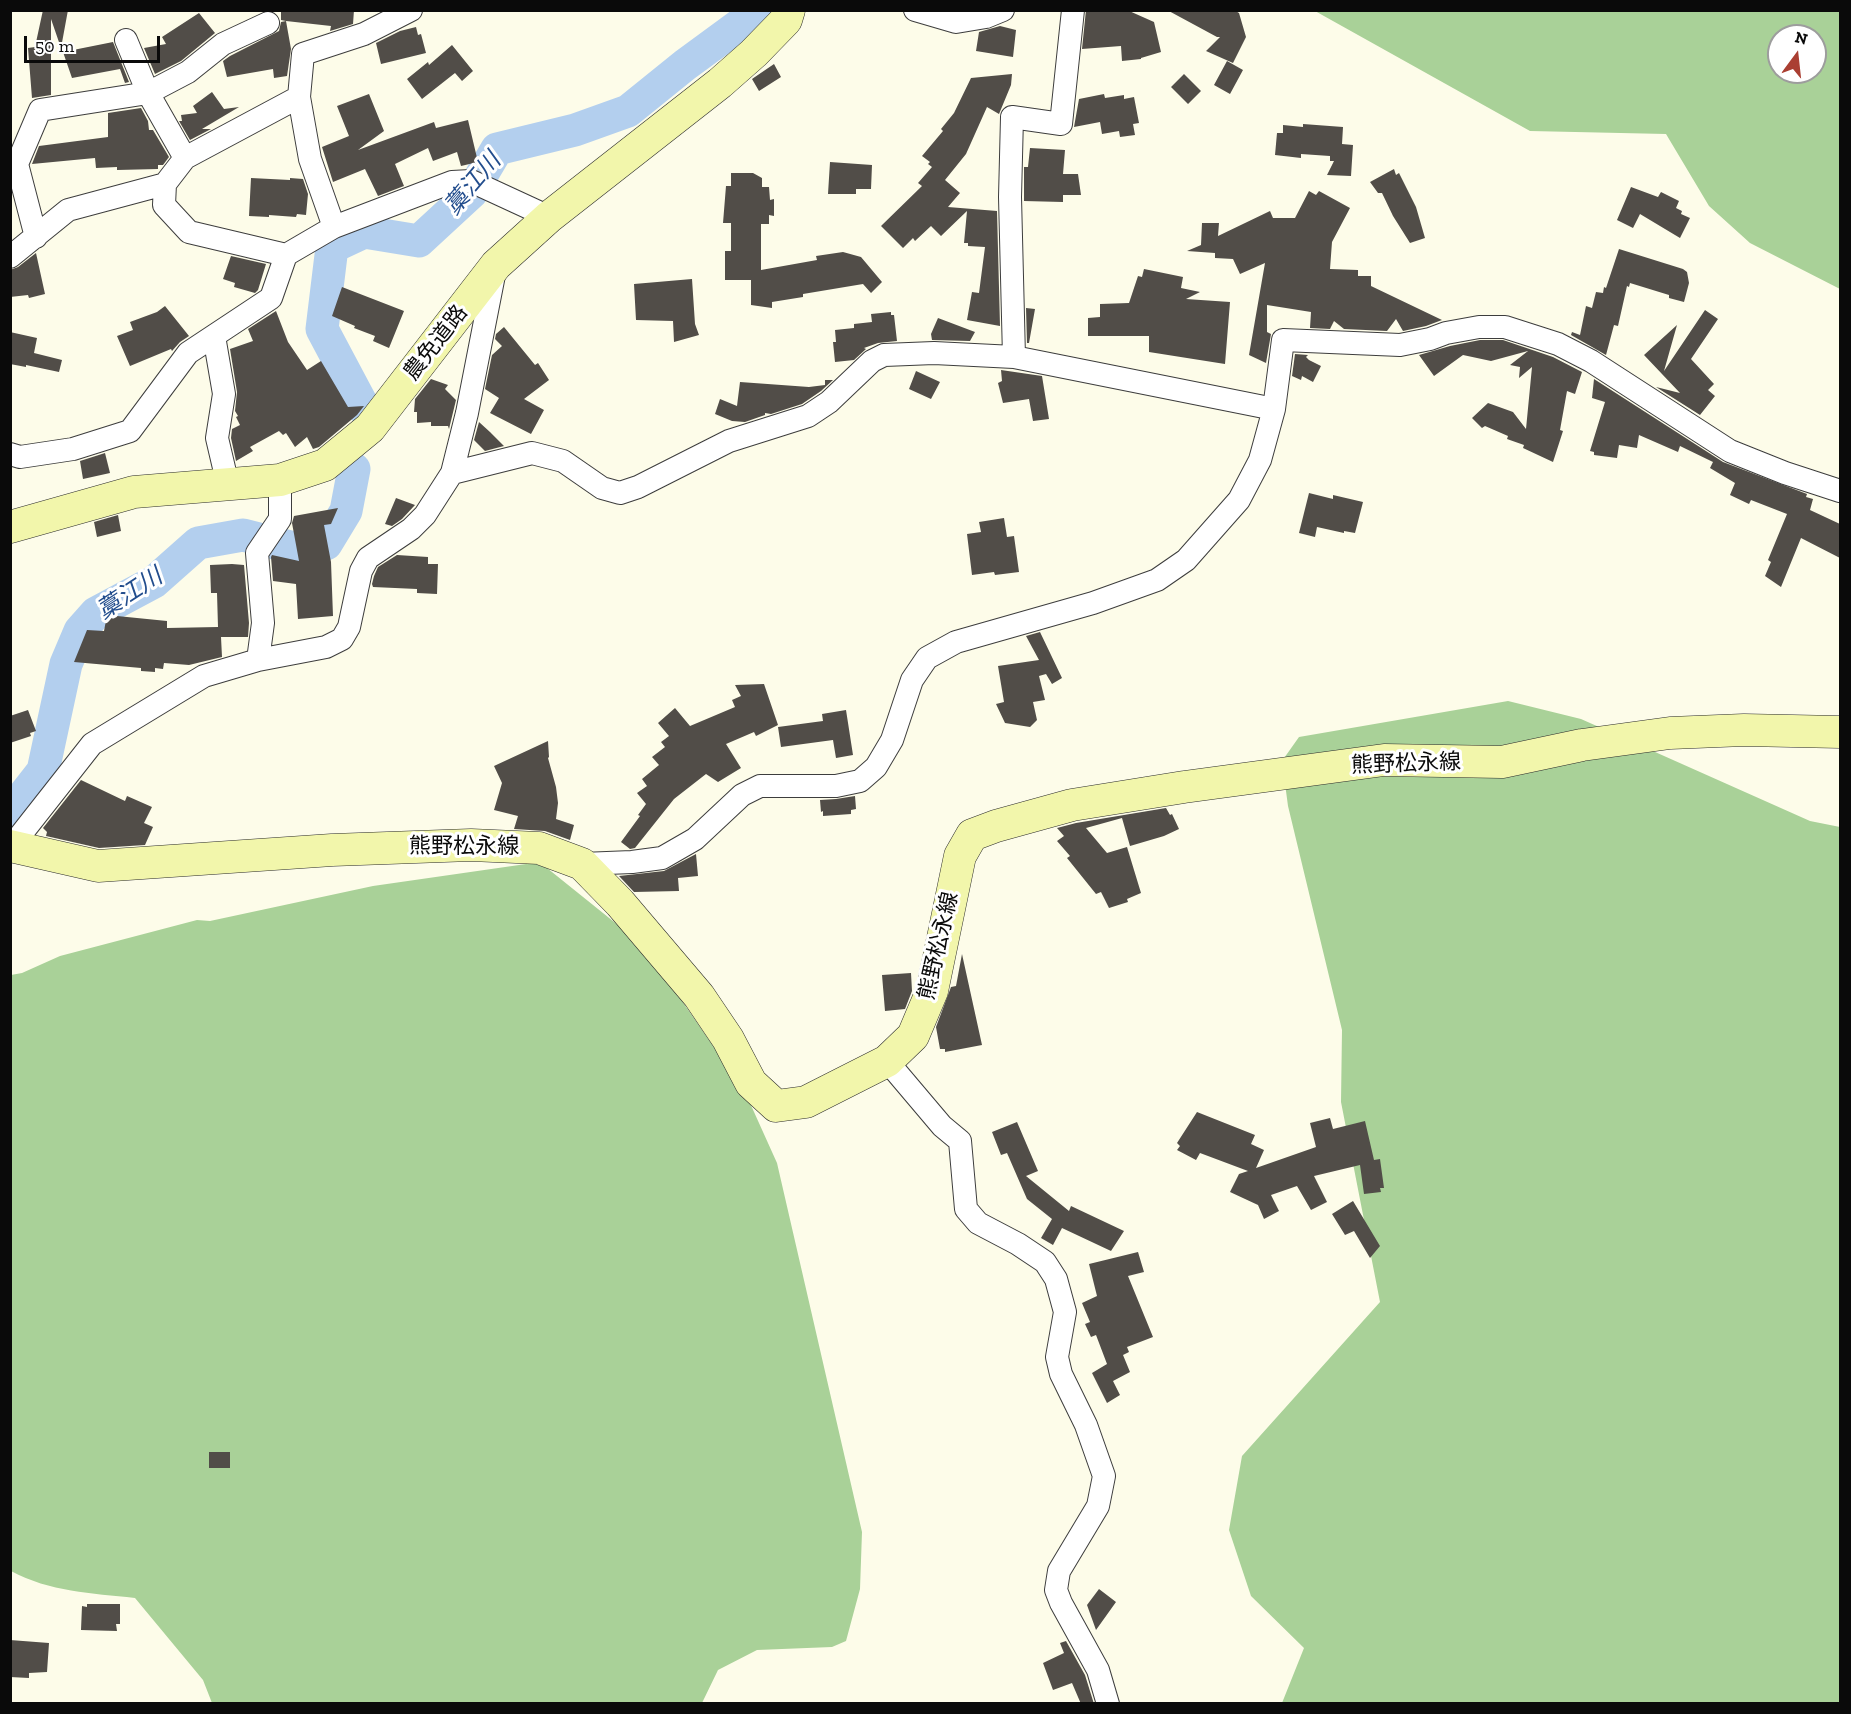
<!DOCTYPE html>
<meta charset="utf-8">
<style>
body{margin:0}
#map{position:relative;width:1851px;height:1714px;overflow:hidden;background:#fdfce9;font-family:"Zilla Slab",serif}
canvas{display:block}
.frame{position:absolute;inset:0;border:12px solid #0a0a0a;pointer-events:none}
.north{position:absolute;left:1767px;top:24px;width:60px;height:60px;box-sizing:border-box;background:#fff;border:2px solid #9d9d9d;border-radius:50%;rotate:15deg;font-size:16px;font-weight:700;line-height:24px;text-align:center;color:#0a0a0a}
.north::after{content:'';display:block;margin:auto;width:21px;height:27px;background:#aa3f32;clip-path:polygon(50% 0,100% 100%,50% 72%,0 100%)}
.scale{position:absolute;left:24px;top:36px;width:136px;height:27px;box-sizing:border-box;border:3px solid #0a0a0a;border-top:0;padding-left:8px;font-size:18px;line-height:21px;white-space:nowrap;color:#0a0a0a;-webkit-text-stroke:4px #fff;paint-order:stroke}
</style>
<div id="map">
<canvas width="1851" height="1714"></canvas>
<div class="frame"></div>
<div class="north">N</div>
<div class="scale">50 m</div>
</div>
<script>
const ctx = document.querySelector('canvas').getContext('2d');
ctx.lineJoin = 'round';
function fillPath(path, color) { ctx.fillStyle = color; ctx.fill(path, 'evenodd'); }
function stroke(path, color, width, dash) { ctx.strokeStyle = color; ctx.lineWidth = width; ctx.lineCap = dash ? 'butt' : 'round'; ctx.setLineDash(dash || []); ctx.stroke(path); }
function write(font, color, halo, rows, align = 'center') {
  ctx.font = font + ' "Zilla Slab","Noto Sans JP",serif'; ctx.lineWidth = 6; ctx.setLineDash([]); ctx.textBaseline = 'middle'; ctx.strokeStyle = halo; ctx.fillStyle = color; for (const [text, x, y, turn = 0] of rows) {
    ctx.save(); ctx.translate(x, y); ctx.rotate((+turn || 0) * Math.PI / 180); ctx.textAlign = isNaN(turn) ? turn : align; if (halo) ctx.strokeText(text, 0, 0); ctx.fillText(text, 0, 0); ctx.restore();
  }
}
fillPath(new Path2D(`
 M1315,11H1840V289L1750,243L1709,206L1666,134L1530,131ZM1779,36H1815V72H1779Z
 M1508,701L1581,719L1810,821L1840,827V1703H1282L1304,1648L1251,1596L1229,1530L1242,1456L1380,1302L1341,1102L1342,1030L1288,806L1282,761L1299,737Z
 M533,863L547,868L644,946L745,1092L777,1163L862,1532L860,1589L846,1641L832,1647L757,1650L718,1670L702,1703H212L203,1680L135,1598C91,1593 50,1592 11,1571V975L22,973L60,956L197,920L210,921L373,886Z`), '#a9d198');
stroke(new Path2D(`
 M365,410L322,329L332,247L364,232L419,241L471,193L497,149L575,130L628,111L685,65L760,10
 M10,813L43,771L66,664L80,631L96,613L154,582L198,543L243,535L302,550L326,544L346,511L354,469`), '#b3cfee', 33);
fillPath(new Path2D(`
 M43,10H68L61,48L51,19V95L32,98L28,48L35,47Z
 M281,10H354L353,24L330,31L331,26L286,21L291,49L287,76L274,78L273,69L227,77L223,61L230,56L279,31L281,22L286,21L281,20Z
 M1086,10H1127L1154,22L1161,52L1141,58V59L1122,61L1121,46L1082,49Z
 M1167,10H1234L1239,13L1246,37L1233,63L1206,51L1220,37H1217Z
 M199,13L215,33L181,61L155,74L144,48L166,44L162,37Z
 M1000,26L1016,30L1013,57L976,51L979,32Z
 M416,27L418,35L421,34L426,53L381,64L376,43L400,31Z
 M113,42L129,82L125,83L120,69L72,78L63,52Z
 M452,45L473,71L462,81L455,73L422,99L407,79L428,62L429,65Z
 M1227,61L1243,70L1230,94L1214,85Z
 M774,64L781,77L759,91L752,79Z
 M1012,74L1011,85L999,114L987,107L966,154L945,180L960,193L948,207L997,211L1000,326L967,320L972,292L979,293L985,247L968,246V243H964L967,211L941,236L931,226L915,241L913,238L903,248L881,226L922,186L918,183L932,167L928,164L930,162L922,156L943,131L941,129L954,113L971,78Z
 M1184,74L1201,91L1188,104L1171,87Z
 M212,92L224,109L239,107L202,129H211L190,140L179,121H182L181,115L197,113L193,106Z
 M369,94L384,131L358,150L434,122L436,128L468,120L478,162L461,166L457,152L433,161L428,148L395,164L404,186L378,196L365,169L333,182L322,147L349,136L337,106Z
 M1104,94L1105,98L1124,95V99L1134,97L1139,123L1133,124L1135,135L1120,137L1119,131L1102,134L1100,122L1074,127L1079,99Z
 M141,108L148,121L149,130H153L169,157L163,165H158V169L117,170V167L96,168L95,158L32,164L39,146L108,137V113Z
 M1303,124L1343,127L1342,144L1353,145L1351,176L1327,175L1334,161H1330V156L1301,154V158L1275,155L1277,133H1283V125L1303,127Z
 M1030,148L1065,150L1063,174H1078L1081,195H1063V202L1024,201V167H1028Z
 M830,162L872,165L871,189H856V194H828Z
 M1394,169L1396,175L1399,173L1416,207L1425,238L1410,243L1393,216L1382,193H1378L1370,182Z
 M731,173H753L762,178V187H769L770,200L774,199V216L769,215V224H761V270L817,260L816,256L843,252L861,257L882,282L871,293L863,284L803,294V297L772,302V308L751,305V280H725V251H731V223H723L726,186H731Z
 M251,178L290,180V178L303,179L308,194L306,215L297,214L296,217L269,215V217L249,216Z
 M1631,187L1658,197L1661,192L1679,201L1676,208L1682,211L1681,214L1690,218L1680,238L1640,214L1633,228L1617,220Z
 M1309,191L1316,195L1319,191L1350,208L1332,242L1330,269L1358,270V276H1371V286L1442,320L1426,326L1403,331L1396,319L1387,331L1344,329L1334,321L1330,329L1310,328L1311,312L1267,305V332L1271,334L1266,363L1249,355L1265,263L1240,274L1233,259L1215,258V253L1187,251L1201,245L1202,223H1219L1218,236L1270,211L1273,218H1295Z
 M1619,249L1683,269L1687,272L1689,283L1684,302L1669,298V295L1630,283L1629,287L1627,286L1618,326L1614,325L1606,355L1571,335L1572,332L1580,335L1586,306L1592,308L1596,292L1603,293L1604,287L1606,288Z
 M36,253L45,294L29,298L28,295L10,297V270L18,267Z
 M231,256L266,264L258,290L255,293L234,287L235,283L223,279Z
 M1144,269L1183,277L1181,288L1200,292L1186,299L1230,302L1225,364L1149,352V336H1088V318L1100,317V304L1129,303L1138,276L1142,277Z
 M692,279L695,324L699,335L674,342L673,321L636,320L634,284Z
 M342,287L404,311L389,348L373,341L375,336L354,328L355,326L332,316Z
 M165,306L189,336L180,342L172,351L171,349L130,366L117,336L133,330L130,322L157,312Z
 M1026,308L1035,309L1029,343H1027Z
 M1705,310L1718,319L1691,359L1714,384L1708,390L1715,396L1700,415L1656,387L1680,393L1644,355L1677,325L1664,371Z
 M276,311L288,342L307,370L321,361L348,407L364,406L357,415L319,447L313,449L307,437L295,447L286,433L283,435L279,431L250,447L253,451L236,461L231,438L232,429L240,425L236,417L238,416L235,411L237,392L230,349L253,341L248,329Z
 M891,312V315H894L897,341L878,343L864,348L866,349L854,360L835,362L833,342H836L835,330L854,328V324L872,322L871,314Z
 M938,318L975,332L970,341L932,340L931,334Z
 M504,327L535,365L538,363L549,380L524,399L544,410L531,434L490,413L499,398L485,389L492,355L502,346L495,339L496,334Z
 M10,332L37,338L34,353L62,360L59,372L26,365V367L10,364Z
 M1480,340H1503L1553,357L1582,372L1575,394L1567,391L1560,430L1563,431L1553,462L1523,448L1524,445L1507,439L1508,436L1485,426L1482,428L1472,418L1488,403L1513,412L1526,429L1532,367L1519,378L1520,367L1510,365L1528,351L1491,361L1463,355L1434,376L1419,355L1450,346Z
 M1295,354L1308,355L1306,357L1309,360L1321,366L1313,382L1302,376L1301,380L1292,376Z
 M1001,370L1042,376L1049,419L1033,421L1029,399L1003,403L998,383L1002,381Z
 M916,371L940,382L931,399L909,389Z
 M431,379L448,385L445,389L456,400L449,429L448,426H431V422L417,423V412H414L415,399Z
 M1594,379L1723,462L1807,494L1806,497L1813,499L1810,510L1840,524V558L1801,538L1781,587L1765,576L1771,562L1768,560L1787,514L1751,500L1749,504L1730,495L1735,483L1710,468L1713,462L1680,446L1678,452L1639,435L1637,448L1619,445L1617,458L1594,455V452L1590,451L1605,402L1592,398Z
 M825,380H833L821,391L802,404L771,414L765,413V415L745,422L732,421L715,414L720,399L737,406L740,382L809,387L825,385Z
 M479,422L490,432L504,446L485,451L474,440Z
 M105,453L110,473L83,479L80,461Z
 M1309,493L1333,499V495L1363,502L1355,533L1344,531V533L1317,527L1315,537L1299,533Z
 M396,498L415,505L402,519L392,526L385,524Z
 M338,508L331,524L324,525L331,562L333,616L298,619L296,584L273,581L271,557L272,555L299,561L292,523L294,516Z
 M118,515L121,531L97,537L94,522Z
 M1004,518L1007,537L1014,536L1019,572L995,575L994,572L972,575L967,534L981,532L979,522Z
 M397,555L428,557V564H438L437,594L417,593V589L373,587L372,584L374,576L378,567Z
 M232,564L244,565L249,623L248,637H221L222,657L189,665L164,663L163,669L155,668V672L141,671V668L74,662L87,630L104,631L107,615L167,621V628L218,627L217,593H211L210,565Z
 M1040,632L1062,678L1052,684L1046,674L1039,676L1045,700L1033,702L1037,720L1030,727L1005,723L996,704L1004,702L998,666L1039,660L1026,636Z
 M764,684L778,725L756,736L754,732L726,744L741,768L718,782L706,774L674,799L635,848L630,849L621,842L640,816L638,815L646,804L637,793L647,786L642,779L659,765L652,757L665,747L661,742L669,736L658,723L675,708L690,726L735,707L732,700L741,696L735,685Z
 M28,710L36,731L30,733L31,736L10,743V716Z
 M846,710L853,755L836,758L833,740L781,747L778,727L823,721L822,714Z
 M548,741L549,757L548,758L556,787L558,803L556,819L574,825L570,840L545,831L514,829L518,816L494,810L502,783L494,766Z
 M81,780L125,801L127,796L152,807L144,823L153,827L145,845L99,848L46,836L47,832L43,828Z
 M855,796L856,809L851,810V814L823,816V811L821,812L820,800L836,799Z
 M1166,808L1170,815L1172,814L1179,829L1164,836L1130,846L1122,818L1086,828L1107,853L1127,847L1141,893L1127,899L1128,902L1109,908L1101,892L1096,894L1067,858L1070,856L1057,841L1064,836L1057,828L1076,823Z
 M696,854L698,876L678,878L679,891L634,892L619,876L664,871Z
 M962,954L982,1045L945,1052V1049H940L936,1027L951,987L956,986Z
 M911,973L912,991L905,1009L885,1011L882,975Z
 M1197,1112L1255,1135L1251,1144L1264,1150L1256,1168L1316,1147L1310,1123L1330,1118L1333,1129L1365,1121L1374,1160L1380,1159L1384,1188H1380L1381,1192L1364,1194L1360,1165L1314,1176L1327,1202L1311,1210L1297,1186L1271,1195L1279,1211L1264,1219L1258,1205L1230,1192L1239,1174L1248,1171L1200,1153L1196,1160L1177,1150L1180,1146L1177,1143Z
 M1017,1122L1038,1171L1026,1176L1069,1211L1071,1206L1124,1231L1111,1251L1062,1228L1053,1245L1041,1238L1052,1219L1027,1199L1007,1153L1001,1155L992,1132Z
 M1353,1201L1380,1246L1370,1258L1354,1231L1345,1235L1332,1214Z
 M1138,1252L1144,1272L1128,1276L1153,1337L1127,1347L1129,1352L1123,1355L1130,1372L1113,1381L1120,1395L1107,1403L1092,1373L1107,1364L1096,1335L1091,1337L1085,1324L1090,1322L1082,1303L1097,1296L1089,1264Z
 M209,1452H230V1468H209Z
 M1099,1589L1116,1602L1096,1630L1087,1605Z
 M87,1604H120V1624H116L117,1631L81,1630L82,1606L87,1607Z
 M10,1640L49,1643L47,1672L29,1673V1678L10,1677Z
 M1066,1641L1085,1675L1094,1704H1081L1072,1683L1053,1690L1043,1663L1064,1653L1060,1643Z`), '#514d48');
const street = new Path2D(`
 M915,10L956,22L986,17L1003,10
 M126,40L148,93L185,158
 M299,97L310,159L334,227
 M165,184L164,205L189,232L286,255
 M36,237L17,164L40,110L148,93L188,72L223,44L268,23
 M10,257L68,210L165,184L185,158L299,97L303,54L364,34L411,10
 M214,336L224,394L217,438L228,485
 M1014,357L1010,197L1012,117L1061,124L1073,10
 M10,454L20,457L73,449L130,431L188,353L271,298L286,255L334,227L452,182L471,181L549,217
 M452,473L532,453L563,461L602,488L620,493L638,487L729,441L808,416L829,402L872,361L884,355L934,353L1014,357L1274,409
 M258,660L263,623L257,553L280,519V480
 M11,847L92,744L204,676L258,660L326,647L342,639L349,627L361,571L368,558L411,529L425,515L452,473L467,413L495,270
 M582,864L632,862L662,858L695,839L742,795L760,786H836L860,781L876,767L892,740L912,680L927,658L956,642L1093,603L1157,580L1186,560L1239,500L1260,460L1274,409L1283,340L1400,345L1430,339L1446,333L1479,327H1505L1558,344L1591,361L1730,451L1785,473L1840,491
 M887,1061L942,1126L960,1141L966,1209L978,1223L1018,1244L1045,1262L1056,1279L1065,1312L1057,1357L1061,1374L1086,1425L1104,1476L1098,1506L1059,1571L1056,1590L1061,1603L1098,1670L1108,1704`);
const secondary = new Path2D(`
 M10,527L134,492L280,480L325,465L370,428L496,265L549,217L720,83L754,53L786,20L789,10
 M10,846L98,866L332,850L471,845L539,848L582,864L620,903L699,996L728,1039L751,1083L776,1106L806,1102L887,1061L913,1036L932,991L960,856L972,835L996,826L1072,805L1184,787L1384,760L1502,762L1582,745L1670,733L1744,730L1840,732`);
stroke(street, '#3d3d3d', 24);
stroke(secondary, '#2c2c2c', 33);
stroke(street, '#fff', 22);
stroke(secondary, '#f2f6ab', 32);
write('22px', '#0a0a0a', '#fff', [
 ["農免道路",436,343,-52],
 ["熊野松永線",1406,764,-2],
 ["熊野松永線",464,847],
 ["熊野松永線",939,946,-77]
]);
write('italic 24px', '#224d8d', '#fff', [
 ["藁江川",473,184,-50],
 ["藁江川",130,594,-33]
]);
</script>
